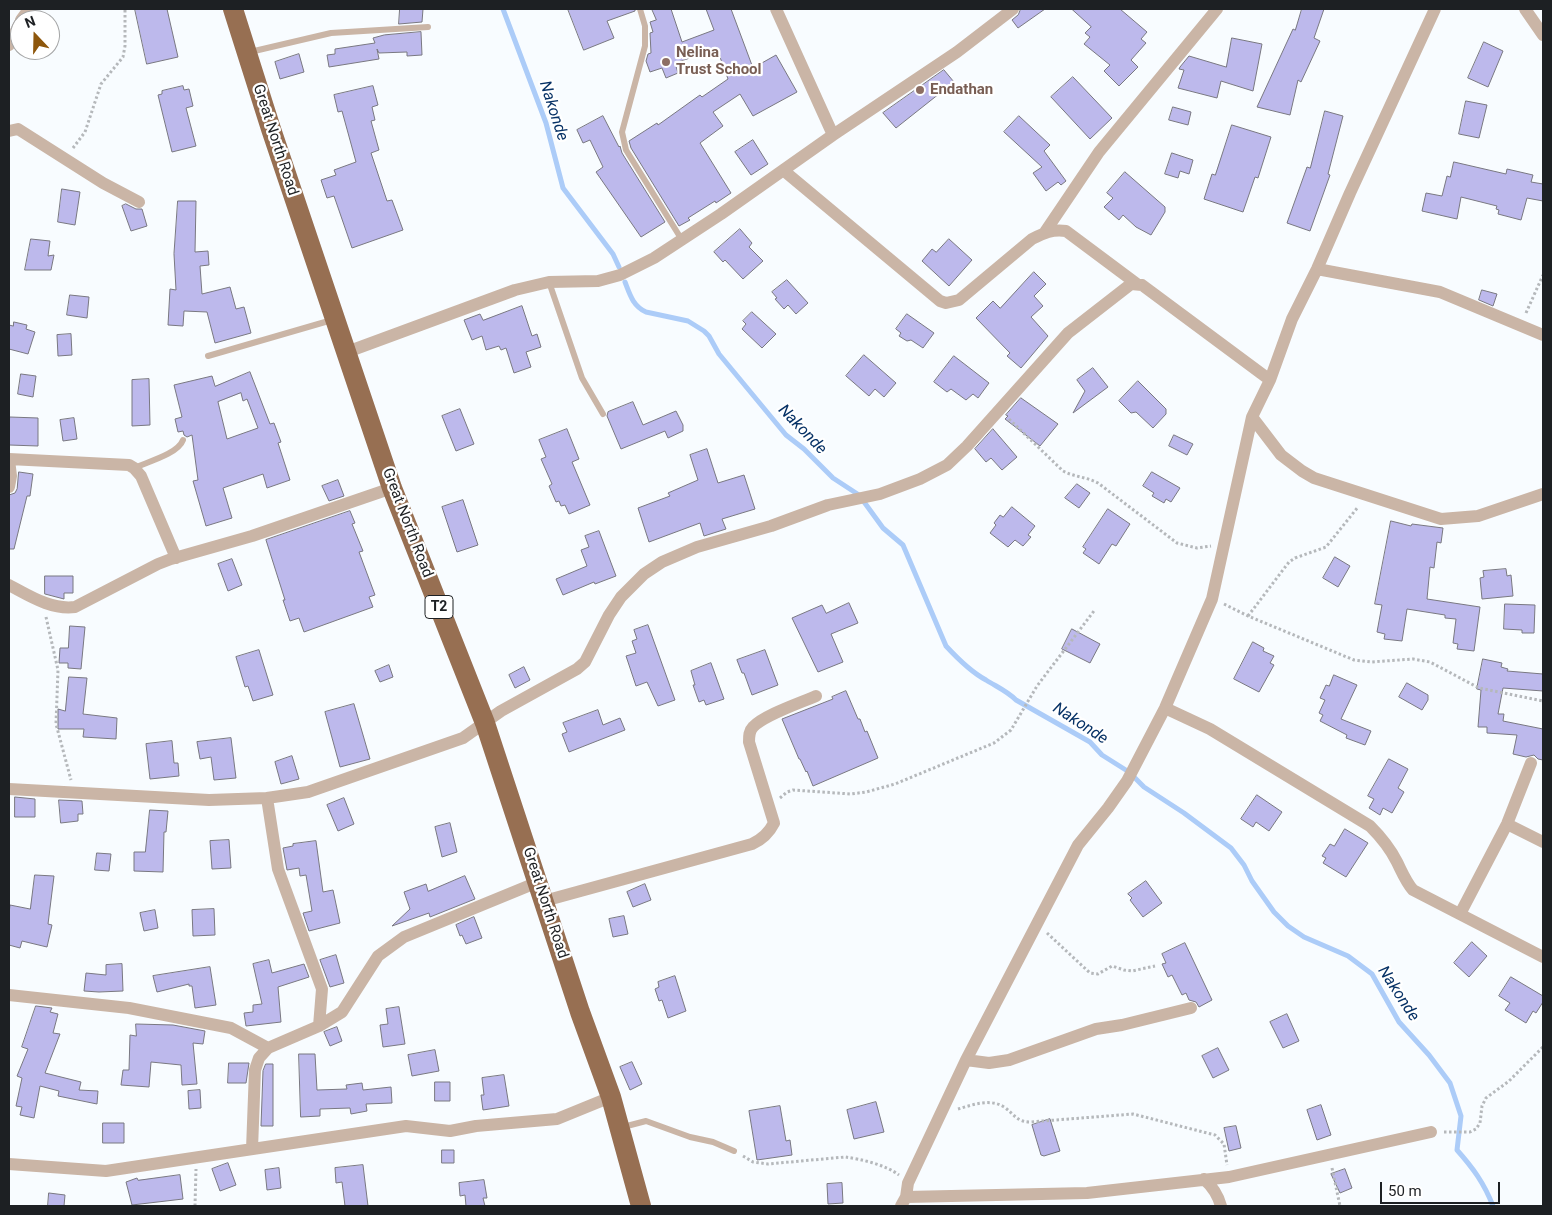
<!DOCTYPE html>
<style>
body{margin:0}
#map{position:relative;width:1552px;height:1215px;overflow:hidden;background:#f8fcff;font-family:Roboto,sans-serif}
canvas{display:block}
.frame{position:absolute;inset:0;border:10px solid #1d2023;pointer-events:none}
.north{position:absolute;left:10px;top:10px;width:50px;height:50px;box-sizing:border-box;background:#fff;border:1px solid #a5a6a7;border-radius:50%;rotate:339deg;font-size:14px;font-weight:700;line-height:20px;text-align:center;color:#1d2023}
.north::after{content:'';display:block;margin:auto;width:18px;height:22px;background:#8e570c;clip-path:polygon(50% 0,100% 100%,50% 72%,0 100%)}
.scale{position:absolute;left:1380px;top:1182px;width:120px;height:22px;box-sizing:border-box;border:2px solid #1d2023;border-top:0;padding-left:6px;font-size:15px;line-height:18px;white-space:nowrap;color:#1d2023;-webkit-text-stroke:4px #fff;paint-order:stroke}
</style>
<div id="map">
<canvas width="1552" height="1215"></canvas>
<div class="frame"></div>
<div class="north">N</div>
<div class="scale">50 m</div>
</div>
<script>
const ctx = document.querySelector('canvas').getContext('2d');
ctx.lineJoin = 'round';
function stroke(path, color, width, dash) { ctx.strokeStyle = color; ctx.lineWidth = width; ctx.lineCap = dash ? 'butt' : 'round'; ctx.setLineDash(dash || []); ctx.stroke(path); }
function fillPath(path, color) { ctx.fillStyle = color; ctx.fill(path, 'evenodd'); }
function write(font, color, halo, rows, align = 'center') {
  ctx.font = font + ' Roboto,sans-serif'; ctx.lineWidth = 4.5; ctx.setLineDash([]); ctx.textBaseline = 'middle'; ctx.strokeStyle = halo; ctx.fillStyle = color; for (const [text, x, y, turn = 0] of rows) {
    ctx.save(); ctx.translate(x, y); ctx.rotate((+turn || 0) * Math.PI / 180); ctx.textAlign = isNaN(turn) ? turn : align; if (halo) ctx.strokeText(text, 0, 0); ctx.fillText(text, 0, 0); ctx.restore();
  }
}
stroke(new Path2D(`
 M503,9L546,123L563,188L613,254L619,267
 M625,282C630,295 633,306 646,312L688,321L704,331L709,336L719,354L786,435L804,449L833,478L859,495L883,528L903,545L946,646C958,659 971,672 986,680C997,687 1007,691 1016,700L1090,742L1102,755L1129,772L1144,787L1184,813L1231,848L1244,865L1252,881L1274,912L1288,926L1304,937L1348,956L1372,974L1399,1022L1429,1055L1450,1083L1461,1116L1457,1150C1473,1168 1484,1183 1493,1206`), '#acccf8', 5);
const building = new Path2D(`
 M135,9H167L178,57L147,64Z
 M400,9H423L422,22L399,24Z
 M568,9H635V11L607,21L614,38L584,50Z
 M652,9H671L682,42L714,30L706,9H731L753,68L776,55L797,92L753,116L740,94L713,112L723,126L700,143L731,193L716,203L715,201L688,218L690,220L679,226L631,148L629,141L657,123L658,125L700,95L702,97L728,79L717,49L675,63L678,73L666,78L662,68L650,72L646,61L648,54L651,53L650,33L653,32L650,22L656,20Z
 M1021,9H1045L1018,28L1012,20L1018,15Z
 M1072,9H1120L1147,32L1141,39L1146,43L1131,60L1138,67L1119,86L1104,71L1110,65L1084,44L1090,37L1085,33L1091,27Z
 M1302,9H1324L1314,38L1320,41L1301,82L1298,80L1290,115L1257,107L1293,29L1295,30Z
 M421,32L422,55L407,56V52L379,53L377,49L379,59L329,67L327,55L335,54V49L375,43L373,38L384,35Z
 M1232,38L1262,44L1253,91L1221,81L1217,98L1178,88L1184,70L1179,69L1180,67L1189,56L1226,67Z
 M1484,42L1503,51L1488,87L1468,78Z
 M299,54L304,72L280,79L275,62Z
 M944,70L954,82L896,128L883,113Z
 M1073,77L1112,118L1090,139L1051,97Z
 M183,86L184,90L189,89L193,106L186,108L196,146L172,152L158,95L162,94V91Z
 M373,86L378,105L372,107L375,120L371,121L379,150L371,153L387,201L392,200L403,230L352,248L334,196L327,198L321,180L336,175L334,170L356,162L342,111L338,112L334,95Z
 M1466,101L1487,105L1479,138L1459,134Z
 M1173,107L1191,112L1188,125L1169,120Z
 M1325,111L1343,116L1328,174L1330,175L1310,231L1287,223L1307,167L1310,168Z
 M603,116L619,147L620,146L622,153L665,222L641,237L596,172L603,167L590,140L583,143L577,130Z
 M1019,116L1050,145L1044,151L1066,181L1061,185L1058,182L1046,191L1033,173L1042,167L1004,132Z
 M1232,125L1271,137L1258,178L1255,177L1243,212L1204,199L1212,174L1215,175Z
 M753,140L768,164L751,175L735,152Z
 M1172,153L1193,160L1189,174L1180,171L1178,178L1165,174Z
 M1454,162L1506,174L1507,169L1533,175L1531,182L1543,184V201L1527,198L1521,220L1498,214L1499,210L1496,209L1497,206L1461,197L1457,219L1422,211L1426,193L1442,196L1447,176L1450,177Z
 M1125,172L1165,207V212L1151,235L1136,227L1123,215L1119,220L1104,207L1113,198L1107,193Z
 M62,189L80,192L75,225L58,222Z
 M178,201H196L195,252L208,251L209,265L200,266L202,294L230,287L236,309L244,307L251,333L215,343L207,312L184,311L183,326L168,325L170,289L176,290L174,254Z
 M126,204L136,209H142L147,226L131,231L122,206Z
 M740,229L752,243L749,247L763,261L743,279L725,260L723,262L714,252Z
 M31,239L50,241L48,256L54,255L51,270H25Z
 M949,239L972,260L949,286L922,261L932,249L936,252Z
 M1034,272L1046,284L1034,296L1043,306L1031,317L1048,336L1021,368L1007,356L1010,353L976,318L993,301L1000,308Z
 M787,280L808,303L796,314L788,305L784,309L775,299L777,298L772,292Z
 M1482,290L1497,294L1493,306L1479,300Z
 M70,295L89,297L87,318L67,315Z
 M522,306L532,336L537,334L541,347L526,352L531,367L514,373L506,348L501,350L499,346L486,350L482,336L472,340L464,320L480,314L483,320Z
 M752,312L776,334L762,348L742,329L746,324L743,321Z
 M907,314L934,333L923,348L911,340L907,341L899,336L901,333L896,329Z
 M14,322L27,325L26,329L35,332L28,354L9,349V325L13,326Z
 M71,334L72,355L58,356L57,335Z
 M864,355L896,383L884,397L875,389L869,396L846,376Z
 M954,356L989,383L978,398L973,394L966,400L951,389L947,392L934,382Z
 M1093,368L1108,387L1073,413L1085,391L1077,380Z
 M250,372L270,424L274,423L281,442L278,443L290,480L267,488L263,474L223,488L232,518L206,526L193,481L198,480L192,435L187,437L184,435L183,431L178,432L175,419L182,417L174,385L212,376L215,386ZM241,393L243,401L247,399L258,428L227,439L218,402Z
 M21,374L36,376L33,397L18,394Z
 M149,379L150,425L132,426V380Z
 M1138,381L1166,409V414L1153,428L1136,412L1131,413L1119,401Z
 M1021,398L1058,424L1040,446L1005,419L1008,416L1006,415Z
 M633,402L643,425L676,411L683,425V431L668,438L665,431L621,449L607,416L608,412Z
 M460,409L474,444L456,451L442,416Z
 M10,417L38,418V446L9,445Z
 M74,418L77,439L63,441L60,420Z
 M567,429L579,459L572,462L590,505L569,514L565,505L561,506L559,501L556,502L549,486L552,484L541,459L546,457L539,440Z
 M993,429L1017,457L1002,470L991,458L986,462L975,449Z
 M1174,435L1193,444L1187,455L1169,446Z
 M707,449L718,483L744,475L755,509L722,519L726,529L704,536L700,523L649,542L638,508L670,496L668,493L698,480L690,455Z
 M19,472L33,474L30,496H27L14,549H9V495L15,493L17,489Z
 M1152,472L1180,488L1171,502L1166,499L1164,503L1152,496L1154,493L1143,486Z
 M338,480L344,496L329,501L322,486Z
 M1077,484L1090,493L1079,508L1065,498Z
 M463,500L478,545L457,552L442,507Z
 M1012,507L1035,526L1028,535L1031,537L1023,546L1015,540L1008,547L990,533L996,525L994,523L1000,515L1003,517Z
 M1108,509L1130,524L1116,546L1112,544L1099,564L1083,553L1086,549L1083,547Z
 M350,511L355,523L352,524L363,551L359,552L375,595L369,597L373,607L304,632L299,618L290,621L283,600H285L266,540Z
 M1391,521L1411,526L1412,524L1443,528L1441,543L1437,542L1434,568L1430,567L1427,599L1480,607L1474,651L1457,649L1458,644L1453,643L1456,619L1445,618V615L1407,609L1402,641L1384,639L1385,634L1377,632L1382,605L1375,604Z
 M599,531L616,576L595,584L594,582L563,595L556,579L587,566L581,550L589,547L585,536Z
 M1335,557L1350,566L1338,587L1323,578Z
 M232,559L242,585L228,591L218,564Z
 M1506,569L1507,576L1511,575L1513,596L1482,599L1480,578L1484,577L1483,571Z
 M45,576H73V593H64V599L45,594Z
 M849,603L858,623L831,634L843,662L818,672L792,618L822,605L826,613Z
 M1505,604L1535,605L1534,633H1522V630L1504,629Z
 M648,625L675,700L658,706L647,682L636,686L626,656L636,653L632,641L637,639L634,630Z
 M70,626L85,627L81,669L68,668V663H59L60,648H68Z
 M1072,629L1100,644L1090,663L1062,649Z
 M1253,642L1264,648L1263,651L1274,656L1270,663L1274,665L1259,692L1234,679Z
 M259,650L273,695L253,701L248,686L245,687L236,657Z
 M765,650L778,685L752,695L744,673H742L737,660Z
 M1483,659L1502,663L1501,667L1508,669L1507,671L1543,674V691L1503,688L1498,714H1504L1503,721L1543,729V760L1538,759L1534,755L1526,757L1513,754L1517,735L1487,733V727H1478L1481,690L1477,689Z
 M711,663L724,699L706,705L704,700L699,702L693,685H695L691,671Z
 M389,665L393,677L380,682L375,671Z
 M524,667L530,680L515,688L509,675Z
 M1334,675L1357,685L1341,719L1371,731L1365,745L1346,738L1347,735L1320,721L1323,715L1319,713L1325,700L1320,698L1326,685L1329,686Z
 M69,677L87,678L83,714L117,718L116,739L83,737L84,729H58V709L65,711Z
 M1407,683L1428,695V700L1422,710L1399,697Z
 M846,691L858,719H860L865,732L867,731L878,758L813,786L807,771L806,772L800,759H799L782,719L833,699L832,697Z
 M354,704L370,759L340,767L325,712Z
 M598,710L603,725L620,718L625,730L569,752L562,734L567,732L563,723Z
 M231,738L236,778L214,780L211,757L200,759L197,742Z
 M172,741L174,763H178L179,776L150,779L146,744Z
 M292,756L299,779L281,784L275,762Z
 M1389,759L1408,769L1398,788L1404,792L1392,813L1383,808L1380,815L1369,808L1374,799L1368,796Z
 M1257,795L1282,812L1269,831L1256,822L1253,827L1241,819Z
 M15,797L35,799V817H15Z
 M344,798L354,824L338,831L327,805Z
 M59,800L82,801L83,814H78V821L61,823Z
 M150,810L168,811L166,832H164L163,872L134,871V852H145Z
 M450,823L457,852L442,857L435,827Z
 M1345,829L1368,843L1346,877L1323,863L1326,858L1322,856L1330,844L1334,846Z
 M229,840L231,868L212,869L210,841Z
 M316,841L323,892L333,890L340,923L309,931L303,913L312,911L306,875L300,876L299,868L287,870L283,848L293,846V844Z
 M97,853L111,854L109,871L95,870Z
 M35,875L54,876L48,924L52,925L47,947L22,941L20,948L9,945V914L10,905L30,909Z
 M465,876L475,899L430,917L429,913L392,926L410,909L404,892L426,884L428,891Z
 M1146,881L1162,903L1143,917L1130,900L1132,898L1128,894Z
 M645,884L651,900L633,907L627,892Z
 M214,909L215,935L193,936L192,910Z
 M155,910L158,928L144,931L140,913Z
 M624,916L628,934L613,937L609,919Z
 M474,917L482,938L466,944L462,935L460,936L456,925Z
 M1472,942L1487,956L1469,977L1454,963Z
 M1185,943L1212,1000L1199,1007L1196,1002L1189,1000L1186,993L1182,995L1172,975L1168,977L1162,964L1166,963L1162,954Z
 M336,955L344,983L330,987L320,960Z
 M269,960L272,973L304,964L309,977L278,987L281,1022L246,1026L244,1013L253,1012V1005L262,1004L253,964Z
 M122,964L123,991L99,992L84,991L86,973L106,975V965Z
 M210,967L216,1005L195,1008L192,986H189V984L157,992L153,976Z
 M675,976L686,1011L668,1018L662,1000L659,1001L655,989L659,987L658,982Z
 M1511,977L1543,996V1002L1536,1013L1533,1011L1526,1023L1505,1010L1510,1003L1499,996Z
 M36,1006L52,1008L50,1012L58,1014L53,1033L60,1034L45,1073L81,1082L79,1090L98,1091L97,1104L58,1096L59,1091L40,1086L34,1118L20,1115L22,1107L16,1106L22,1078L17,1076L28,1049L22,1047Z
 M399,1007L405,1044L383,1047L380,1025L388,1024L386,1009Z
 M1287,1014L1299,1041L1283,1048L1270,1022Z
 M136,1024L173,1025L205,1031L203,1044L193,1043L197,1084L182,1085L181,1065L151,1062L149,1087L121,1085L123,1070H129L130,1035L136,1036Z
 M337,1027L342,1041L330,1046L324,1032Z
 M1218,1048L1229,1070L1213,1078L1202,1056Z
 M435,1050L439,1071L412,1076L408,1055Z
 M299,1054H315L317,1090L347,1089L346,1085L362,1083L363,1090L391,1087L392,1103L366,1104L367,1111L351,1114L350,1108L320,1109V1116L301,1117Z
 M632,1062L642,1084L630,1090L620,1067Z
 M229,1063H249L246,1083H228Z
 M266,1064H273V1126H261L263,1071Z
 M504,1075L509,1106L483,1110L481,1095H484L482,1078Z
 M435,1082H450V1101H435Z
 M200,1090L201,1108L189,1109L188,1091Z
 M876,1102L884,1132L854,1139L847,1110Z
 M1321,1105L1331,1135L1317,1140L1307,1110Z
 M780,1106L786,1141L790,1140L792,1155L757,1160L749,1111Z
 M1050,1119L1060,1151L1044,1156L1041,1155L1032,1125Z
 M103,1123H124V1143H103Z
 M1236,1126L1241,1148L1229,1151L1224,1128Z
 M442,1150H454V1163H442Z
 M228,1163L236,1185L220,1191L212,1169Z
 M363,1165L368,1206H345L342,1182L336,1183L335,1168Z
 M279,1168L281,1188L267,1190L265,1170Z
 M1345,1169L1352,1188L1340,1193L1331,1174Z
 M180,1175L183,1199L132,1205L126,1182L137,1178L138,1180Z
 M484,1180L487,1198H483L485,1206H466L465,1195L460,1196L459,1183Z
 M842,1183L843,1203L828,1204L827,1184Z
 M49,1193L65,1195L64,1206H48Z`);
fillPath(building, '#bdb9ec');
stroke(building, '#797881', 1);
stroke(new Path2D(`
 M73,148L85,132L101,84L123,57L125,46V9
 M1526,313L1543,275
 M1009,419L1063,471C1074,477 1087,477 1098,483L1177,543L1197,548L1211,546
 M1224,604L1248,616L1354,660L1371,662L1413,659L1430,662L1479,688L1543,701
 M1248,616L1289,562L1295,558L1326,547L1358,507
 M46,617L58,670L56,724L71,780
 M780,798L787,792L793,790L851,794L866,792L895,784L994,743L1011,730L1037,686L1094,611
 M1047,933L1090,973L1098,974L1112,966L1124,970L1132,971L1155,966
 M958,1109C972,1105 990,1098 1004,1107C1014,1114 1017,1122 1030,1122L1133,1114L1215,1135L1224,1144L1227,1165
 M1444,1132H1470L1476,1129L1480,1123L1482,1106L1486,1098L1509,1081L1543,1047
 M743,1156L753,1162L768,1164L845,1157C861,1159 886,1165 899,1175
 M1332,1168L1340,1206
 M195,1206L196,1169`), '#b5b8bb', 3, [2.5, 2.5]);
stroke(new Path2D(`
 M640,9L645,26V46L622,132L626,150L682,240
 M250,52L331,33L428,27
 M549,282L582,378L603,414
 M208,356L332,320
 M134,468C147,462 178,454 183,440
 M623,1127L646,1121L690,1137L713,1142L734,1151`), '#cab5a6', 6);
stroke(new Path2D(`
 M776,9L833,135
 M1525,9L1543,35
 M21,20L29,9
 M9,45L20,23
 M9,131L18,129L103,183L139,202
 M783,170L940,301L946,303L959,300L1032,239C1044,233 1052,229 1066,231L1137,284
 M1045,232L1099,152L1217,9
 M1317,269L1440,292L1543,335
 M347,352L515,290L549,282L598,281L620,275L654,258L721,214L833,135L957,52L1013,9
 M1252,417L1281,455L1302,471L1314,478L1441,519L1478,516L1543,494
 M9,459L129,465L134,468L141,476L176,558
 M9,460L11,476L9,487
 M9,585C30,596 51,610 75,607L158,564L171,559L252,536L392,488
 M1165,708L1210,729L1370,826C1381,837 1390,848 1397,862C1402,872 1406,882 1413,890L1543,957
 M9,789L209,800L267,798L308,792L463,738L501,711L577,669L585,662L609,615L621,597L644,574L662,562L697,547L771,526L828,505L880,494L920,479L947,465L967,446L1068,333L1131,284L1142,285L1270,380
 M267,798L278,869L322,989L319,1026
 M1507,824L1543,842
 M544,901L752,844C763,839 769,833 774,823L749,742C749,736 749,731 753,727C764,715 800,703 816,696
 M1460,914L1507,824L1531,763
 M9,995L129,1008L231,1028L268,1048
 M966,1060L989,1063L1009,1060L1096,1029L1122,1025L1191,1008
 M252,1149L255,1070L259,1058L268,1048L319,1026L342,1012L378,956L404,937L538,882
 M9,1164L106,1171L406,1126L450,1131L476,1126L557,1119L611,1097
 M1204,1179C1213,1187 1218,1195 1221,1206
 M906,1197L1087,1193L1229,1177L1431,1132
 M901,1206L906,1197L908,1183L966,1060L1078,845L1108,808L1127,781L1165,708L1212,599L1252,417L1270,380L1292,319L1317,269L1350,193L1435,9`), '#cab5a6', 12);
stroke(new Path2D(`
 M233,9L271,129L392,488L485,723L580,1012L611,1097L641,1206`), '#976f52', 20);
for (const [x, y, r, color] of [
 [666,62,5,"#8d6e63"],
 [920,90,5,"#8d6e63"]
]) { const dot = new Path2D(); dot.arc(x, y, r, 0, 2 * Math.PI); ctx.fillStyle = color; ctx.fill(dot); stroke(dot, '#fff', 2); }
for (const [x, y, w] of [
 [439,607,28]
]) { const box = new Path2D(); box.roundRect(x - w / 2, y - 11.5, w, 23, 4); ctx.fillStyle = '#fff'; ctx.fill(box); stroke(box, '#1d2023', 1); }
write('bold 14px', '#1d2023', null, [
 ["T2",439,607]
]);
write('bold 15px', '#785e54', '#fff', [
 ["Nelina",676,53],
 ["Trust School",676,70],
 ["Endathan",930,90]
], 'left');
write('15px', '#1d2023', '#fff', [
 ["Great North Road",275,140,72],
 ["Great North Road",407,523,69],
 ["Great North Road",545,903,72]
]);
write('italic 16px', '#063165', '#fff', [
 ["Nakonde",553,111,72],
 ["Nakonde",802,430,46],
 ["Nakonde",1080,724,33],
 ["Nakonde",1398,994,57]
]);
</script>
